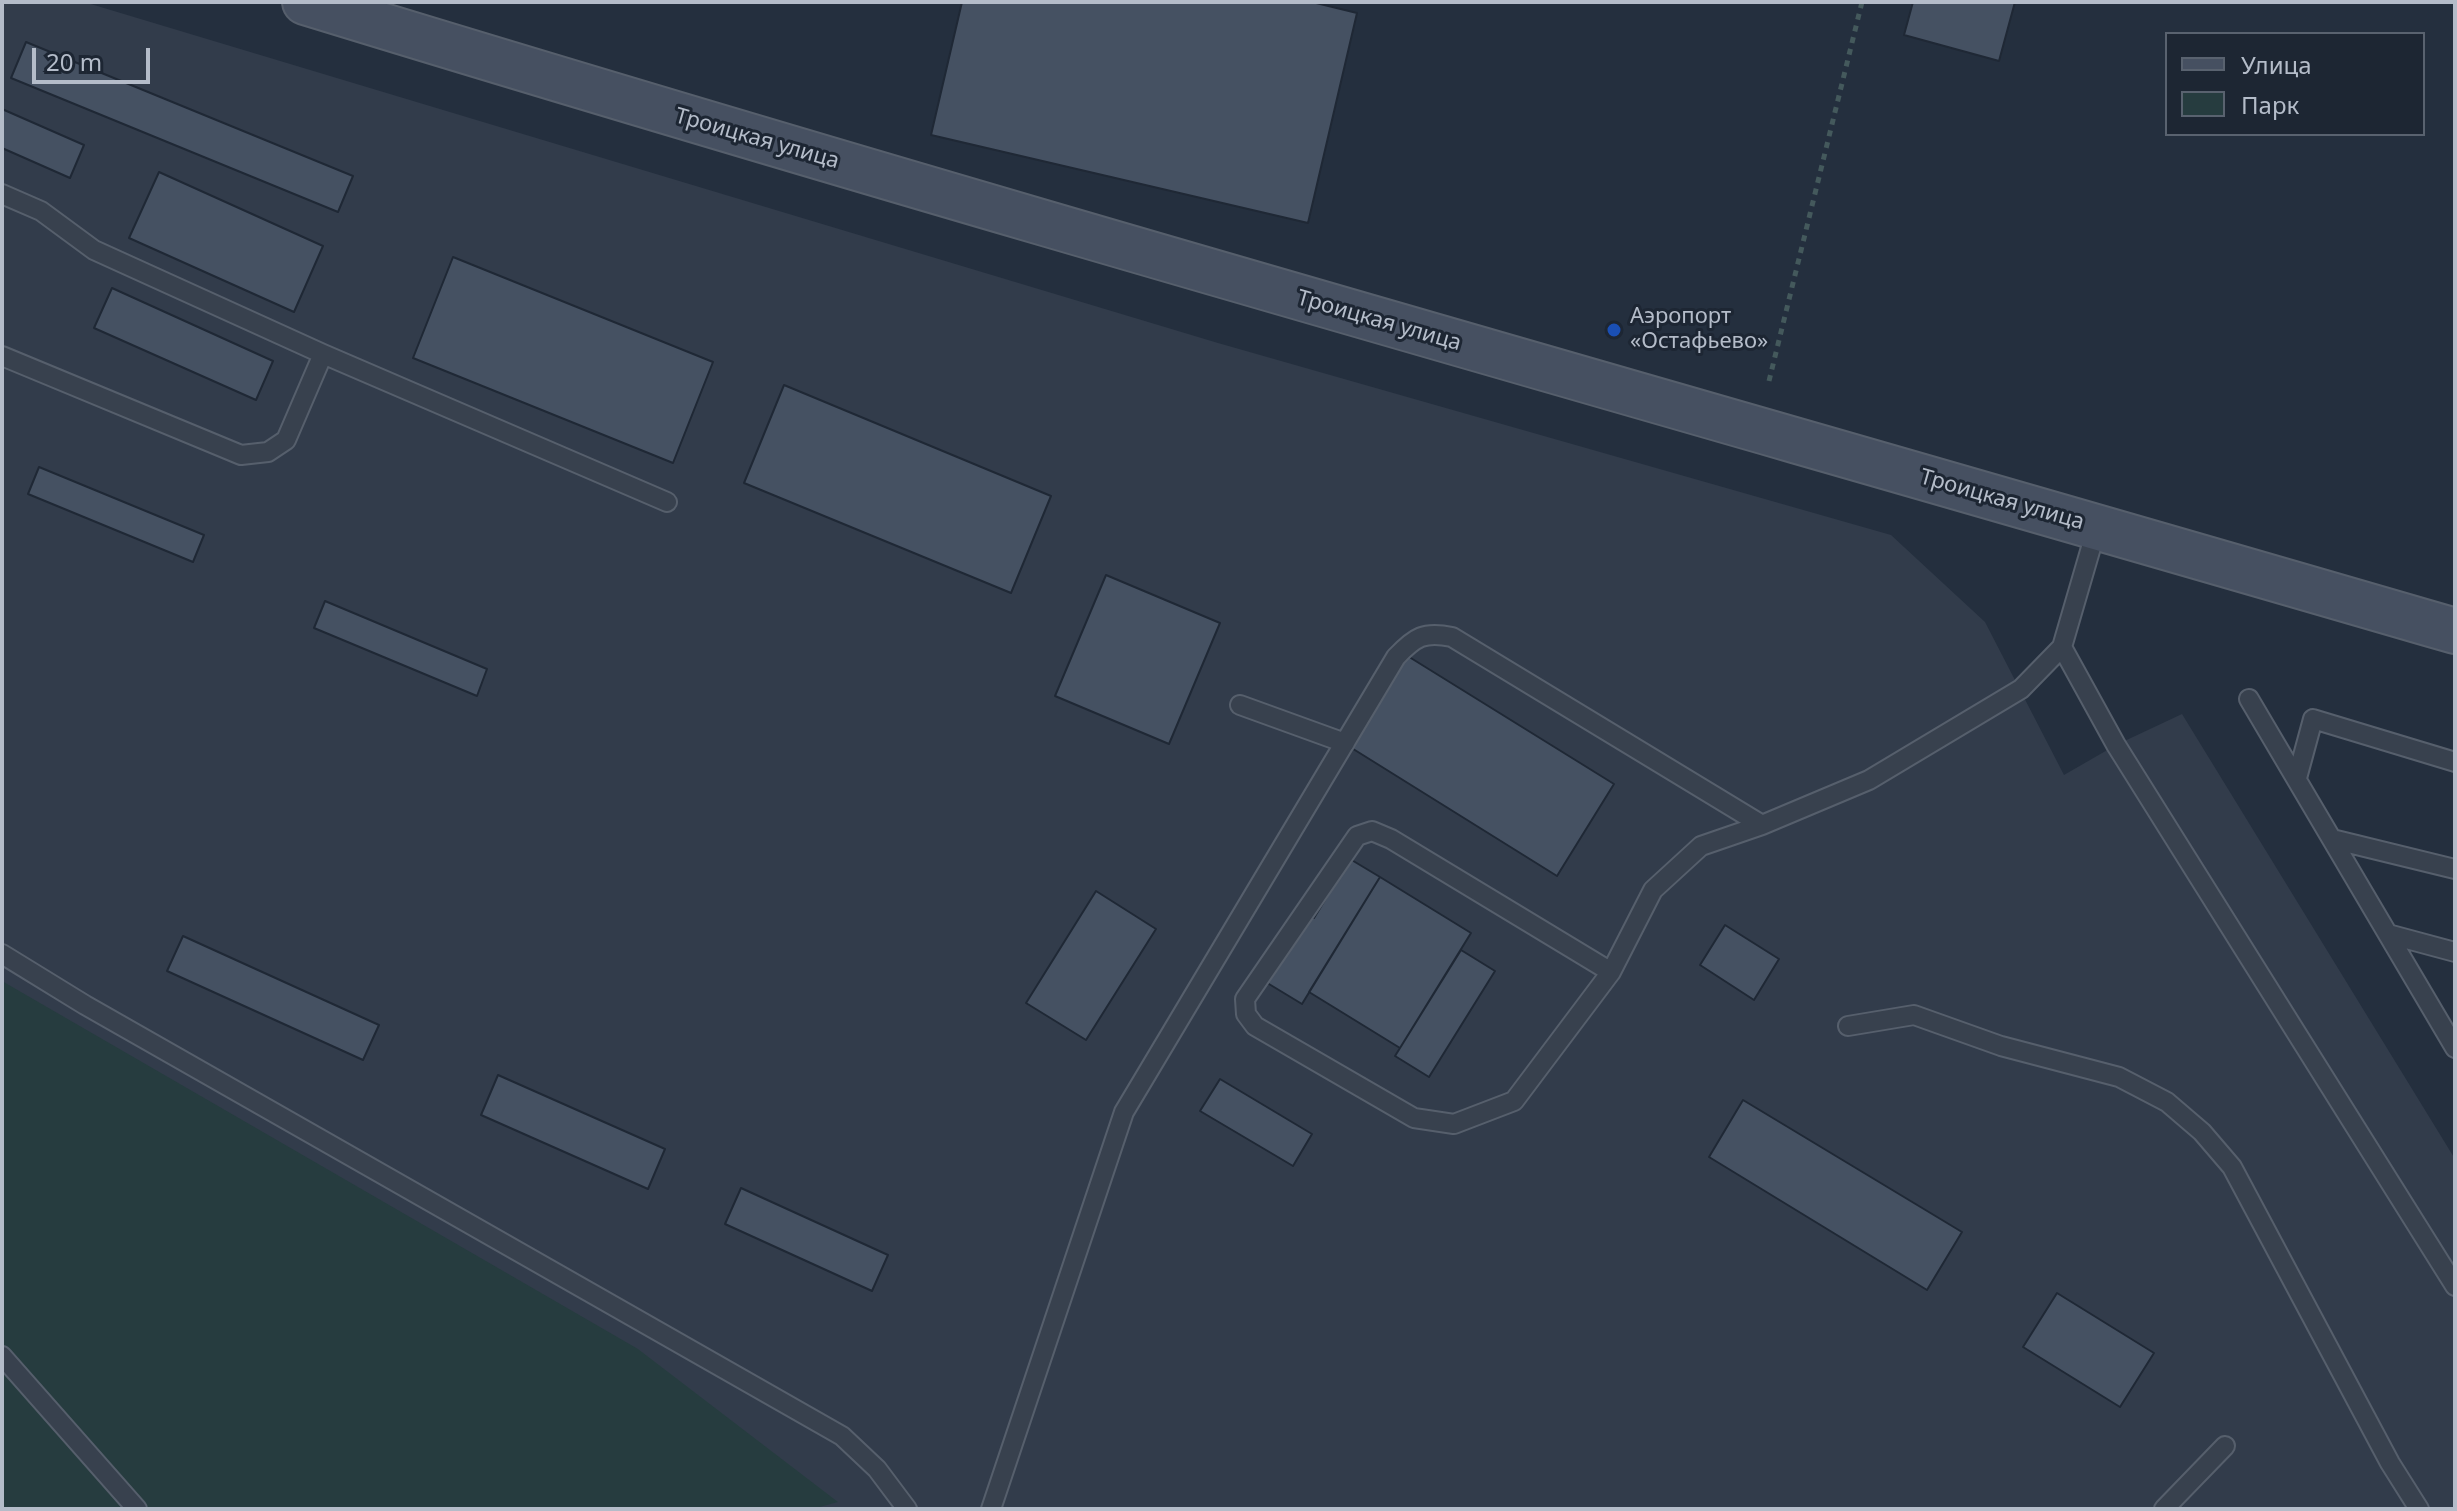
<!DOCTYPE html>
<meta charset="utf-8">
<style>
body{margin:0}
#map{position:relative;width:2457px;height:1511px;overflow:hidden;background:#242f3e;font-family:"Noto Sans",sans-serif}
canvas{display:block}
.frame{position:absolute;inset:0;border:4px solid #b4bcc9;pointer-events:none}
.legend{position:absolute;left:2165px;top:32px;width:260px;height:104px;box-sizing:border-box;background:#1d2633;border:2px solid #59626f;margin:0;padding:10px 14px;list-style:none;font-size:24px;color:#b4bcc9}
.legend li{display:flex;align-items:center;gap:16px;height:40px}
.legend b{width:40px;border:2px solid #59626f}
.scale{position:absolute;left:32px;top:48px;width:118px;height:36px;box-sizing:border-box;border:4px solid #b4bcc9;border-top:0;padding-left:10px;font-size:24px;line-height:28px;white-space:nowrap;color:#b4bcc9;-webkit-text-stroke:6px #1d2633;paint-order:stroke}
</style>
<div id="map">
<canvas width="2457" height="1511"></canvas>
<div class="frame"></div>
<ul class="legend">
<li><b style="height:10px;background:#465061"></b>Улица</li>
<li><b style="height:22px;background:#263c3f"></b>Парк</li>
</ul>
<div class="scale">20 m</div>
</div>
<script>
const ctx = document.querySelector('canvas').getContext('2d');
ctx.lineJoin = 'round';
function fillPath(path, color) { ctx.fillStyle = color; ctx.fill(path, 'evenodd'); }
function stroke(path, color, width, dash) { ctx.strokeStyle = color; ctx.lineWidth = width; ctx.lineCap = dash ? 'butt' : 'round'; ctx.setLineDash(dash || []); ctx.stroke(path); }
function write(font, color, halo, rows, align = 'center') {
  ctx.font = font + ' "Noto Sans",sans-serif'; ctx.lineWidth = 6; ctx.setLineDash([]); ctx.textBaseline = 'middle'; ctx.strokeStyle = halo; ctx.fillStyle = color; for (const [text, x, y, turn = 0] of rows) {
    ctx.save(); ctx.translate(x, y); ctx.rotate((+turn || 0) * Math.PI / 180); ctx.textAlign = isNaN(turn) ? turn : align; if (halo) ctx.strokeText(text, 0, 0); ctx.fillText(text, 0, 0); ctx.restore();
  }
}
fillPath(new Path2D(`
 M2,2H84L1218,343L1891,535L1985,622L2064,775L2116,745L2182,714L2455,1159V1509H2Z`), '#323c4b');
fillPath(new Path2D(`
 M2,981L638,1349L838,1502L812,1509H2Z`), '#263c3f');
const building = new Path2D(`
 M962,2H1312L1357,13L1308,223L931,135Z
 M1913,2H2015L1999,61L1904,35Z
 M26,42L353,176L338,212L11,78Z
 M2,109L84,145L70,178L2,148Z
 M159,172L323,246L294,312L129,238Z
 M453,257L713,362L673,463L413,358Z
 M112,288L273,361L256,400L94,328Z
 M784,385L1051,496L1011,593L744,483Z
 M39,467L204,535L193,562L28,494Z
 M1106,575L1220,623L1169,744L1055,696Z
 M325,601L487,669L477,696L314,628Z
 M1406,655L1614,784L1557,876L1350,747Z
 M1350,859L1380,877L1302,1004L1264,981L1308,915L1314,918Z
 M1380,877L1471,933L1400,1048L1309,992Z
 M1096,891L1156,929L1086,1040L1026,1003Z
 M1725,925L1779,959L1754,1000L1700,965Z
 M183,936L379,1025L363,1060L167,971Z
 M1461,950L1495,971L1429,1077L1395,1056Z
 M498,1075L665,1149L648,1189L481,1115Z
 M1220,1079L1312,1134L1293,1166L1200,1111Z
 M1743,1100L1962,1232L1927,1290L1709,1157Z
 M741,1188L888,1255L872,1291L725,1224Z
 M2057,1293L2154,1353L2120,1407L2023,1347Z`);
fillPath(building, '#455162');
stroke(building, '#1f2835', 2);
const lane = new Path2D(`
 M2,194L41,211L94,250L323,354L667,502
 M2,356L241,455L268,452L286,440L323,354
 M2097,527L2062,647L2116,745L2455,1286
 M2249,699L2455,1048
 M1240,705L1345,743
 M2297,778L2313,719L2455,762
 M2332,839L2455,869
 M2388,934L2455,952
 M2,954L85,1005L842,1436L877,1469L907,1509
 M1611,972L1391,839L1372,831L1357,836L1245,999L1246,1014L1255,1026L1414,1118L1454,1124L1514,1101L1611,972L1653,890L1701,846L1762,825L1869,780L2021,689L2062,647
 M1848,1026L1914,1015L2001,1046L2119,1077L2167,1102L2202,1132L2232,1167L2390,1463L2419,1509
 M2,1356L137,1509
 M991,1509L1124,1112L1396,657C1415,637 1424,631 1452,637L1762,825
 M2164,1509L2225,1446`);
const secondary = new Path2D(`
 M305,2C1019,221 1738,422 2455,631`);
stroke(lane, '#565f6c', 22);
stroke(secondary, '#565f6c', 48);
stroke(new Path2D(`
 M1769,381L1862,2`), '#44595c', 5, [6, 6]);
stroke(lane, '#38414e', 18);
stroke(secondary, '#465061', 44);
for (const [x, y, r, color] of [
 [1614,330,8,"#1a4fb4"]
]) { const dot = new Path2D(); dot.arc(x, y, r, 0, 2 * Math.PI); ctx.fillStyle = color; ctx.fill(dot); stroke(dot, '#1d2633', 3); }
write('22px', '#b4bcc9', '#1d2633', [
 ["Троицкая улица",757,139,16],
 ["Троицкая улица",1379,321,16],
 ["Троицкая улица",2002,500,16]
]);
write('22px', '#b4bcc9', '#1d2633', [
 ["Аэропорт",1630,317],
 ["«Остафьево»",1630,342]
], 'left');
</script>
